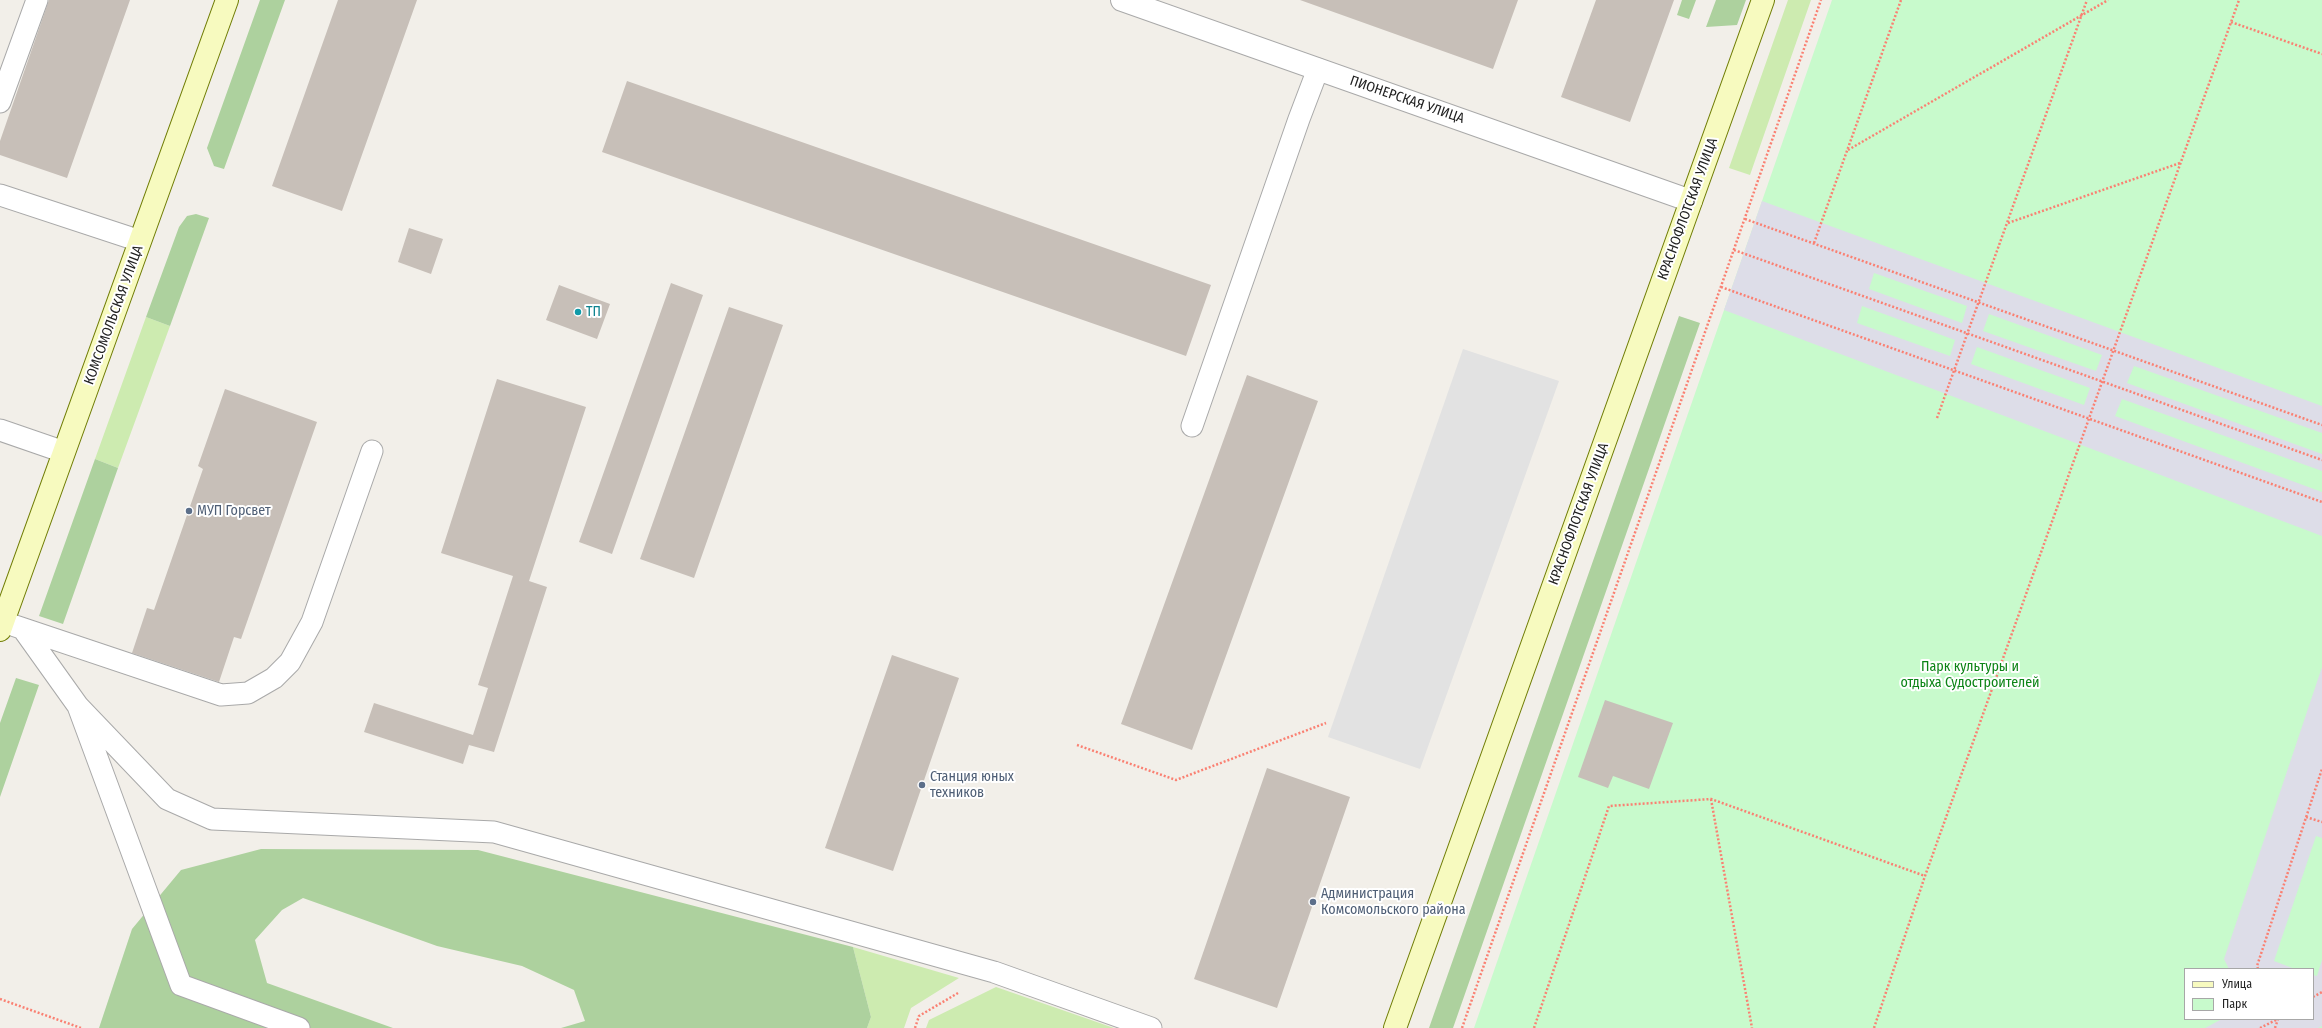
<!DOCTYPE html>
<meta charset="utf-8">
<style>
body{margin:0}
#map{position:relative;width:2322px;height:1028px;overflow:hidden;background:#f2efe9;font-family:"Fira Sans Condensed",sans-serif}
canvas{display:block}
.legend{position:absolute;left:2184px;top:968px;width:130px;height:52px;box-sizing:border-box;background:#fff;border:1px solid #a7a7a7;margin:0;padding:5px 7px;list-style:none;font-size:12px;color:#222}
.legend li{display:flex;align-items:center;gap:8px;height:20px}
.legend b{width:20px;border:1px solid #a7a7a7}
</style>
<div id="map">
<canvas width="2322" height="1028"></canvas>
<ul class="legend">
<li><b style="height:5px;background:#f7fabf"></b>Улица</li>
<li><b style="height:11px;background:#c8facc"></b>Парк</li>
</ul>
</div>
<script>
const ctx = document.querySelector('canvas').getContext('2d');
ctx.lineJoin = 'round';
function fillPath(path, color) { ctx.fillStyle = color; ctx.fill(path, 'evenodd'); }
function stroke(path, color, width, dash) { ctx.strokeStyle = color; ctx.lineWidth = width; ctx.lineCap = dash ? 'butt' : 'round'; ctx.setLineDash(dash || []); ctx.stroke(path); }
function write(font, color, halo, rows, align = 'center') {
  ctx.font = font + ' "Fira Sans Condensed",sans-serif'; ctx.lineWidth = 4; ctx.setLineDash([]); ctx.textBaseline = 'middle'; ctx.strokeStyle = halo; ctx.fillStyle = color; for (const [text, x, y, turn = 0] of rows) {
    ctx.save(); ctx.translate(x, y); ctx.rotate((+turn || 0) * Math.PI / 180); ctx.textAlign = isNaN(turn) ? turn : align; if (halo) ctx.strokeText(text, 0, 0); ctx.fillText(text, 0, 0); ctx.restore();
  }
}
fillPath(new Path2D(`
 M1788,0H1811L1750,175L1729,168Z
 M146,317L170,326L118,468L95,459Z
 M853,947L959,978L911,1008L904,1028H867L871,1017Z
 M996,987L1114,1028H926L929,1020Z`), '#cdebb0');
fillPath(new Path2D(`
 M260,0H285L224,169L214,166L207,148Z
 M1682,0H1696L1689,19L1677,15Z
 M1716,0H1746L1737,25L1706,27Z
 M196,214L209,218L170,326L146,317L179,227L187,216Z
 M1679,316L1700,323L1453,1028H1429Z
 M95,459L118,468L63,624L39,616Z
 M16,678L39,685L0,797V723Z
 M261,849L478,850L853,947L871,1017L867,1028H561L585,1021L574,990L522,966L437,946L303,898L282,910L255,940L267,983L393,1028H99L132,929L181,870Z`), '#add19e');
fillPath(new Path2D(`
 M1832,0H2322V1028H1474ZM2185,969H2313V1019H2185Z`), '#c8facc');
fillPath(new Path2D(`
 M1463,349L1559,381L1420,769L1328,737Z`), '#e2e2e2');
fillPath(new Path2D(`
 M1762,201L2322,406V433L2134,366L2127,383L2322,454V471L2122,399L2115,416L2322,492V536L1724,310ZM1874,273L1967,306L1962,323L1869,289ZM1862,306L1955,340L1950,356L1857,323ZM1989,314L2102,355L2096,371L1983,331ZM1977,347L2090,388L2084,405L1971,364Z
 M2322,667V838L2316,836L2274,961L2295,969H2229L2224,959Z
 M2322,960V1026L2318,1028H2205L2222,1019H2313V975L2317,976Z`), '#dddde8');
fillPath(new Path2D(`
 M49,0H130L67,178L0,155V141Z
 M338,0H417L342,211L272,186Z
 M1300,0H1518L1493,69Z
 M1596,0H1674L1630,122L1561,97Z
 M627,81L1211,285L1186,356L602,152Z
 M409,228L443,239L431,274L398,262Z
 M671,283L703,295L612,554L579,542Z
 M559,285L610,304L597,339L546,320Z
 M729,307L783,325L694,578L640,559Z
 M1247,375L1318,401L1192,750L1121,724Z
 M497,379L586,407L529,581L547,587L494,752L469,745L463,764L364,732L374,703L473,735L488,688L478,685L513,576L441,553Z
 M225,389L317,422L241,639L234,637L219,682L132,653L147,608L154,610L203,469L198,466Z
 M892,655L959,678L893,871L825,848Z
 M1605,700L1673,723L1649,789L1613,776L1608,788L1578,777Z
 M1267,768L1350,797L1277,1008L1194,979Z`), '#c7bfb8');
const lane = new Path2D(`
 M0,102L37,0
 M0,195L140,241
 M1192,426L1299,119L1318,69
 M0,430L64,452
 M3,622L221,695L248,693L274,678L290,662L312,622L372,451
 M23,629L78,706L181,985L299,1028
 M78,706L167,799L212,819L494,832L994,972L1151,1028`);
const street = new Path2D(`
 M1122,0L1691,201`);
const secondary = new Path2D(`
 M0,630L227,0
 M1395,1028L1763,0`);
stroke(lane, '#a9a9a9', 23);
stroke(street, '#a9a9a9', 24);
stroke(secondary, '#707d05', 24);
stroke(new Path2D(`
 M2231,22L2322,54
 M1848,150L2108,0
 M1745,219L2322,425
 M2008,223L2180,163
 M1814,243L1901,0
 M1734,250L2322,460
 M1721,287L2322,502
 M1937,418L2087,0
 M1077,745L1176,780L1326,723
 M1711,799L1752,1028
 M2306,817L2322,822
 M2258,969L2257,966L2322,769
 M2313,997L2322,992
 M0,999L81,1028
 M915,1028L919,1016L958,993
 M1462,1028L1821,0
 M1534,1028L1609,806L1711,799L1925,876
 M1874,1028L1925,876L2239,0
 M2260,1028L2278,1019
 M2275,1028L2278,1019`), '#fa8072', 2.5, [2, 2]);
stroke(lane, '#fff', 21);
stroke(street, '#fff', 22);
stroke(secondary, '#f7fabf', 22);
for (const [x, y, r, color] of [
 [578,312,4,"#0f9aa8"],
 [189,511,4,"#5c6f8a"],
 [922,785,4,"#5c6f8a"],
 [1313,902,4,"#5c6f8a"]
]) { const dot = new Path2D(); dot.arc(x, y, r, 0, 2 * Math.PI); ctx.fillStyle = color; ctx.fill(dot); stroke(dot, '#fff', 1.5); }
write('14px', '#222', '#fff', [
 ["ПИОНЕРСКАЯ УЛИЦА",1407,100,19],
 ["КРАСНОФЛОТСКАЯ УЛИЦА",1688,209,-70],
 ["КОМСОМОЛЬСКАЯ УЛИЦА",114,315,-70],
 ["КРАСНОФЛОТСКАЯ УЛИЦА",1579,514,-70]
]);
write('14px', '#0d838f', '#fff', [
 ["ТП",586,312]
], 'left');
write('14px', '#4e5e75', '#fff', [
 ["МУП Горсвет",197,511],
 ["Станция юных",930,777],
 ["техников",930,793],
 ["Администрация",1321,894],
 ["Комсомольского района",1321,910]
], 'left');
write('14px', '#0c8416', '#fff', [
 ["Парк культуры и",1970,667],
 ["отдыха Судостроителей",1970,683]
]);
</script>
